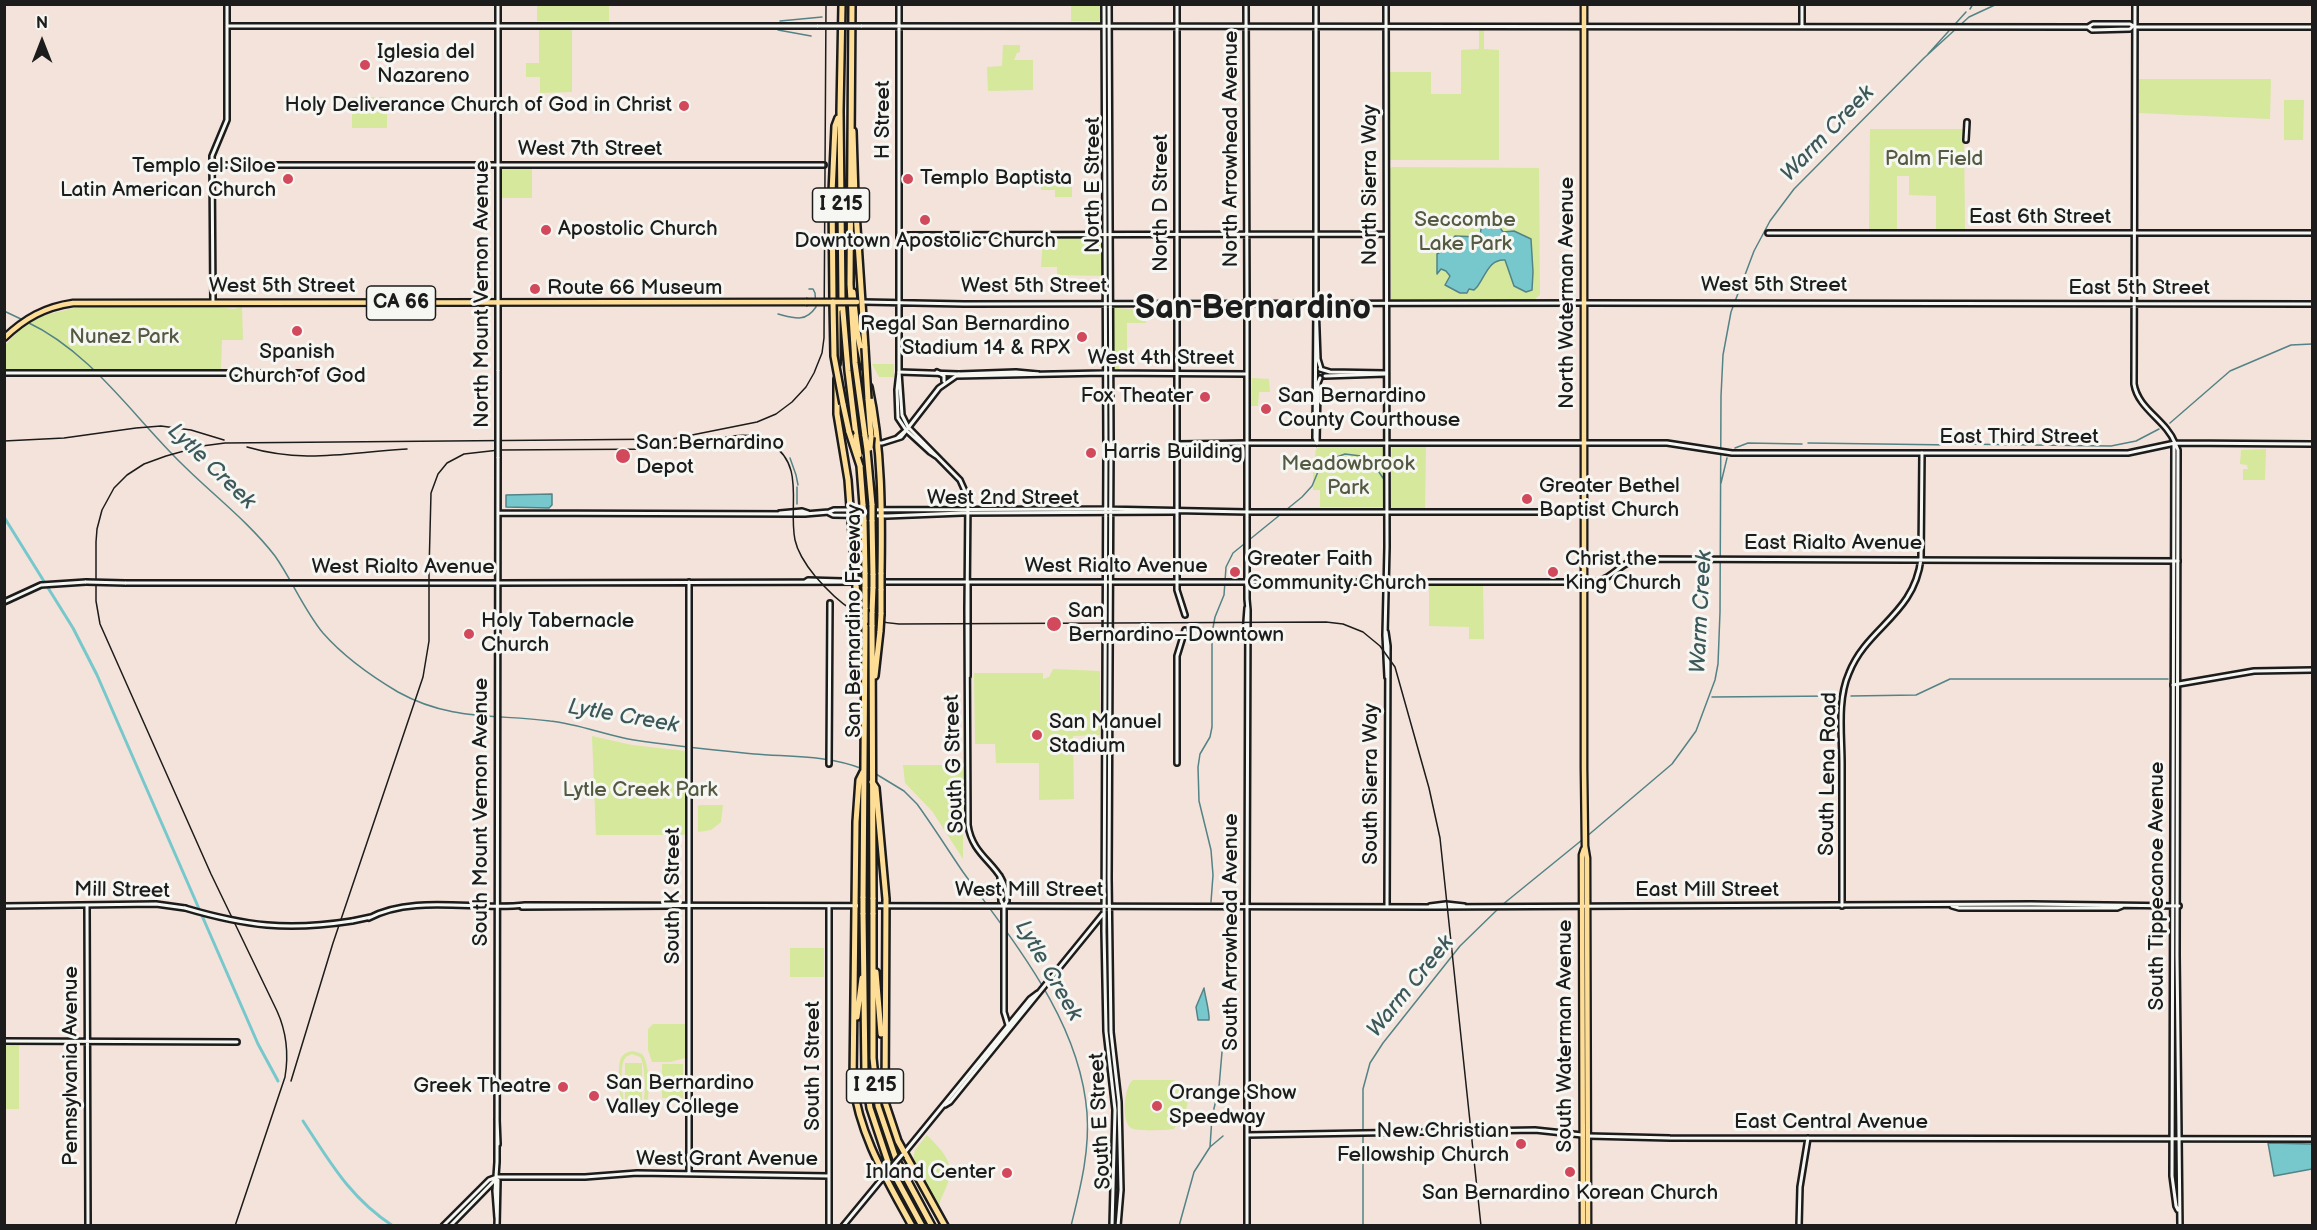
<!DOCTYPE html>
<meta charset="utf-8">
<style>
body{margin:0}
#map{position:relative;width:2317px;height:1230px;overflow:hidden;background:#f4e3da;font-family:"Balsamiq Sans",sans-serif}
canvas{display:block}
.frame{position:absolute;inset:0;border:6px solid #1c1c1c;pointer-events:none}
.north{position:absolute;left:12px;top:12px;width:60px;height:60px;-webkit-text-stroke:4px #f6f6f2;paint-order:stroke;rotate:0deg;font-size:16px;font-weight:700;line-height:24px;text-align:center;color:#1c1c1c}
.north::after{content:'';display:block;margin:auto;width:21px;height:27px;background:#1c1c1c;clip-path:polygon(50% 0,100% 100%,50% 72%,0 100%)}
</style>
<div id="map">
<canvas width="2317" height="1230"></canvas>
<div class="frame"></div>
<div class="north">N</div>
</div>
<script>
const ctx = document.querySelector('canvas').getContext('2d');
ctx.lineJoin = 'round';
function fillPath(path, color) { ctx.fillStyle = color; ctx.fill(path, 'evenodd'); }
function stroke(path, color, width, dash) { ctx.strokeStyle = color; ctx.lineWidth = width; ctx.lineCap = dash ? 'butt' : 'round'; ctx.setLineDash(dash || []); ctx.stroke(path); }
function write(font, color, halo, rows, align = 'center') {
  ctx.font = font + ' "Balsamiq Sans",sans-serif'; ctx.lineWidth = 6; ctx.setLineDash([]); ctx.textBaseline = 'middle'; ctx.strokeStyle = halo; ctx.fillStyle = color; for (const [text, x, y, turn = 0] of rows) {
    ctx.save(); ctx.translate(x, y); ctx.rotate((+turn || 0) * Math.PI / 180); ctx.textAlign = isNaN(turn) ? turn : align; if (halo) ctx.strokeText(text, 0, 0); ctx.fillText(text, 0, 0); ctx.restore();
  }
}
fillPath(new Path2D(`
 M537,5H609V21H537Z
 M1071,5H1103V21H1071Z
 M539,28H572V92L540,93V77H526V63H539Z
 M1479,28H1484V49L1499,50V160H1390V72H1431V94H1461V50L1479,49Z
 M1003,45H1020V52L1017,53L1014,60H1033V90L988,91L987,67L1002,66Z
 M2139,79H2271L2270,119L2139,113Z
 M352,97H387V128H352Z
 M2284,100H2304L2303,140H2284Z
 M1870,129H1964L1965,231H1936V196L1909,195V176H1897V231H1869Z
 M501,167L532,168V198H501Z
 M1392,167L1539,168L1540,295L1535,299L1391,300L1390,169Z
 M1052,169H1062V184H1072V197H1055V190H1041V184H1051Z
 M1043,238H1101L1103,240L1102,276L1057,275V267H1041Z
 M78,307H216L234,309L242,307L243,340H222L221,369H5V345L23,326L37,317Z
 M1113,308L1147,310L1146,323H1127V357H1119V369H1113Z
 M872,364H894V377H879Z
 M1252,378L1269,379L1270,392H1259L1258,406H1251Z
 M1321,446L1383,447V507H1320V490H1313V470L1316,449Z
 M1392,446L1426,447L1425,508H1392L1390,506Z
 M2266,449L2265,480H2243V469H2248L2247,465L2240,464L2241,450Z
 M1429,586H1483L1484,639H1469V627L1429,626Z
 M1053,669L1100,671V735L1073,736L1074,799L1039,800V763H996L995,744H975L974,673H1043V679L1049,677Z
 M592,736L632,745L686,751V832L684,835H596Z
 M903,765H963V859L932,811L905,783Z
 M700,805H723L721,822L711,830L698,832V806Z
 M790,948H824V977H790Z
 M653,1024H685V1058L670,1062H652L648,1050V1029Z
 M5,1045H19V1109H5Z
 M633,1051L642,1054C649,1061 651,1097 646,1105C643,1110 639,1111 634,1112L623,1107C619,1099 617,1066 621,1058C624,1053 628,1052 633,1051ZM632,1054L640,1057C645,1063 647,1098 642,1104C639,1108 638,1108 634,1109L625,1105C622,1098 620,1067 624,1060C626,1056 628,1056 632,1054Z
 M625,1063H642V1100H625Z
 M662,1064H683V1098H662Z
 M1133,1080H1173L1181,1083L1185,1087L1188,1101L1186,1110L1174,1129C1165,1130 1138,1132 1131,1128C1121,1122 1124,1086 1133,1080Z
 M927,1135C941,1150 957,1163 947,1185C944,1193 940,1200 938,1208L913,1160L915,1150Z`), '#d5e89c');
const water = new Path2D(`
 M1485,217L1494,219L1503,232L1514,231L1531,239L1533,272L1532,290L1526,292L1514,286L1505,260C1489,259 1486,275 1477,287L1474,290L1469,289L1467,293H1460L1445,285L1450,276L1446,271L1441,269L1437,274V254L1444,250L1455,236L1480,237L1482,220Z
 M552,494V505L549,508L506,507V495Z
 M1204,988C1205,996 1210,1013 1209,1020H1198L1196,1007Z
 M2268,1143L2312,1144V1169L2274,1176Z`);
fillPath(water, '#77c8cd');
stroke(water, '#538386', 1.5);
stroke(new Path2D(`
 M1970,9L1973,4
 M780,21L822,17
 M778,30L811,36
 M1928,54L1966,12
 M4,311L23,320
 M778,314C794,318 805,323 816,307L815,293L813,289H809
 M27,322C91,352 132,415 182,464C213,495 248,521 275,556C292,580 304,610 323,633C344,657 371,676 398,692C450,721 495,714 550,721C579,724 605,735 634,740C673,746 714,750 754,754C791,757 827,755 863,769
 M2170,423L2230,371L2291,345L2312,344
 M771,439L782,448
 M1808,443L1952,445
 M1957,444L2111,446L2136,441L2159,429
 M1735,448L1748,443L1802,444
 M790,458L796,475L798,485
 M1721,483L1727,458
 M797,504V487
 M1851,696L1916,695L1950,679H2168
 M1712,697L1834,696
 M876,774L904,791L917,804C933,826 948,850 963,872C1015,944 1080,1021 1087,1113C1090,1151 1080,1189 1071,1226
 M1586,837L1672,764L1696,731L1715,680L1718,664L1720,612L1721,396L1723,355L1731,312L1754,251L1770,221L1794,189L1924,58L1969,17L1997,4
 M1211,902L1213,875L1211,850L1199,801L1198,767L1200,754L1210,737L1212,727V633L1215,617L1224,595L1226,567L1233,553L1302,497L1312,486L1320,467L1328,460L1345,454L1361,456L1374,465L1383,478
 M1502,905L1582,840
 M1210,1147L1223,1136
 M1179,1226L1194,1172L1210,1147L1212,1117L1219,1087L1222,1052
 M1363,1226V1089L1370,1063L1383,1043L1460,946L1499,908`), '#538386', 1.5);
stroke(new Path2D(`
 M4,517L73,628L97,675L258,1044L278,1081
 M303,1121C330,1162 350,1198 393,1226`), '#77c8cd', 3);
const tertiary = new Path2D(`
 M899,4V235L1386,234
 M1177,4V590L1185,615
 M1246,4L1247,304
 M1316,4V304L1318,359L1321,369
 M1386,4L1387,547L1385,635L1387,677
 M1802,4V26
 M2135,4L2134,384C2138,409 2166,420 2175,443
 M227,26H818
 M861,26L2088,27L2092,30L2130,29L2133,26
 M2088,27L2093,24H2130L2135,27H2312
 M1966,140L1967,122
 M212,165H824
 M1768,233H2312
 M213,303L212,156L227,120V4
 M1584,303L2312,304
 M1316,305L1315,438L1317,443
 M1320,369L1330,372L1386,373
 M899,372L959,374
 M4,373H316
 M1325,376L1385,374
 M1317,442L1318,383L1320,378
 M1177,444L1247,443
 M1247,512H1584
 M805,582L808,580L843,581
 M880,582H1593C1612,580 1620,562 1638,559L2178,561
 M498,583L874,582
 M1386,632L1388,646L1387,906
 M2173,685L2254,671L2312,670
 M1177,763V656L1185,630
 M829,764L830,603
 M87,906L88,1226
 M829,906V1226
 M1004,906V1012L1008,1025
 M1247,906V1226
 M1842,906C1842,859 1842,811 1842,764C1842,735 1837,700 1849,673C1867,627 1914,615 1921,559L1922,453
 M4,1041L237,1042
 M1462,1130H1484
 M1248,1135L1535,1130L1582,1135
 M1588,1136L1670,1138L2312,1139
 M689,1174V582
 M497,1177H585L637,1173L829,1176
 M1799,1226L1800,1187L1808,1138`);
const secondary = new Path2D(`
 M1104,4L1106,449L1104,931L1106,1031L1115,1110L1112,1226
 M1109,4L1111,442L1109,878L1111,1032L1119,1102L1121,1190L1118,1226
 M899,235V372L902,415L908,427L960,480L968,498L967,609L968,825C973,861 1007,865 1007,901L1004,906
 M863,302L964,304L1584,303
 M498,371V4
 M899,372L897,390L898,418L906,430L930,452L936,456
 M937,372L944,376V381
 M956,376L1103,373L1247,374
 M897,438L906,430
 M858,443H882L901,437L939,388L959,374L1016,372L1038,374
 M1247,443H1667L1732,453H2128L2175,443L2312,444
 M2175,443L2178,450L2177,955L2180,1226
 M2174,445L2172,1176L2176,1206L2178,1210
 M499,513L805,514L829,512L834,510L1102,509L1247,512
 M780,513L802,511L808,513
 M829,513L833,515L887,516L962,513L1176,512
 M125,583H498
 M4,602L41,585L86,582
 M1247,608L1245,635L1247,638
 M968,676V583
 M1000,876L1001,901L1004,906
 M4,906L156,904L185,908
 M1247,906L1248,610L1247,599V304
 M1430,906L1446,904L1464,906
 M1952,906L1959,908H2117L2122,906
 M522,907L671,906
 M369,918C413,894 477,911 525,905L1434,907L2031,904L2179,906
 M352,921L371,917
 M945,1105L950,1102L1103,914
 M497,1119L498,1144
 M905,1152L1030,999L1038,993
 M497,1218L495,1191L497,1162L498,457
 M443,1226L489,1180L497,1177
 M450,1226L495,1180
 M497,1226L498,1180
 M843,1226L890,1169`);
const primary = new Path2D(`
 M1584,4V768L1585,846L1587,858L1588,1226
 M4,338C25,318 45,307 73,303L806,302
 M1583,1226L1582,855L1584,849`);
const motorway = new Path2D(`
 M842,4L840,111L842,300L848,371L856,436
 M852,4L850,284L855,363L865,436
 M853,131L855,197L865,348
 M853,292L857,331L864,366
 M833,302L832,193L835,126L838,118
 M837,364V311L841,302
 M837,379V414L848,480L855,575
 M869,387C882,448 882,512 881,574
 M868,399L871,437
 M843,404L849,432
 M867,450L872,505
 M860,466L863,505
 M864,520L865,574
 M872,520L873,575
 M856,586L859,608
 M865,609V587
 M872,613L873,587
 M881,614V589
 M872,625L873,899
 M875,676L880,631
 M863,772L859,780L856,822L853,1082C859,1135 887,1180 912,1226
 M872,782L876,788L886,899L885,1102L898,1141L945,1226
 M863,898L865,622
 M863,913L865,1075L870,1108L889,1165L922,1226
 M873,913V1058L878,1106L896,1159L932,1226
 M876,972L881,1034
 M857,1017L862,978`);
stroke(tertiary, '#1c1c1c', 8);
stroke(secondary, '#1c1c1c', 8);
stroke(primary, '#1c1c1c', 9);
stroke(motorway, '#1c1c1c', 10);
stroke(tertiary, '#f6f6f2', 3);
stroke(secondary, '#f6f6f2', 3);
stroke(primary, '#fedd96', 4.5);
stroke(motorway, '#fedd96', 5);
stroke(new Path2D(`
 M726,437C742,434 756,434 770,443C806,465 788,506 795,540C798,554 806,565 815,576C839,604 861,622 899,624L1326,622L1343,624L1363,632L1380,646L1395,667L1429,788L1440,838L1481,1226
 M4,441L64,438L136,428L161,426L191,430L224,440
 M247,447C305,464 349,452 407,449
 M429,571L431,493L438,474L447,463L464,454L499,450L667,449L691,445
 M291,1081L333,943L423,677L429,641V562
 M235,1226L285,1077C289,1053 287,1033 277,1011L211,874L100,624L96,601V542L97,529L102,510L114,488L127,475L144,464L166,456L202,446L225,443L672,439L757,422L776,414L792,402L806,387L814,373L822,353L824,338L826,4`), '#1c1c1c', 1.5);
const tertiaryBridge = new Path2D(`
 M818,26H861`);
const secondaryBridge = new Path2D(`
 M498,371V457
 M86,582L125,583
 M185,908C246,926 287,931 352,921
 M890,1169L902,1155`);
const primaryBridge = new Path2D(`
 M806,302H857`);
const motorwayBridge = new Path2D(`
 M833,302L834,356L843,404
 M865,348L868,399
 M849,432L860,466
 M856,436L859,455
 M865,436L867,450
 M870,448L871,437
 M863,505L864,520
 M872,505V520
 M865,574V587
 M855,575L856,586
 M873,575V587
 M881,589V574
 M859,608L860,623
 M865,622V609
 M872,625V613
 M880,631L881,614
 M863,898V913
 M873,899V913`);
stroke(tertiaryBridge, '#1c1c1c', 8, []);
stroke(secondaryBridge, '#1c1c1c', 8, []);
stroke(primaryBridge, '#1c1c1c', 9, []);
stroke(motorwayBridge, '#1c1c1c', 10, []);
stroke(tertiaryBridge, '#f6f6f2', 3);
stroke(secondaryBridge, '#f6f6f2', 3);
stroke(primaryBridge, '#fedd96', 4.5);
stroke(motorwayBridge, '#fedd96', 5);
for (const [x, y, r, color] of [
 [365,65,6,"#d1495b"],
 [684,106,6,"#d1495b"],
 [288,179,6,"#d1495b"],
 [908,179,6,"#d1495b"],
 [925,220,6,"#d1495b"],
 [546,230,6,"#d1495b"],
 [535,289,6,"#d1495b"],
 [297,331,6,"#d1495b"],
 [1082,337,6,"#d1495b"],
 [1205,397,6,"#d1495b"],
 [1266,409,6,"#d1495b"],
 [1091,453,6,"#d1495b"],
 [623,456,8,"#d1495b"],
 [1527,499,6,"#d1495b"],
 [1235,572,6,"#d1495b"],
 [1553,572,6,"#d1495b"],
 [1054,624,8,"#d1495b"],
 [469,634,6,"#d1495b"],
 [1037,735,6,"#d1495b"],
 [563,1087,6,"#d1495b"],
 [594,1096,6,"#d1495b"],
 [1157,1106,6,"#d1495b"],
 [1521,1144,6,"#d1495b"],
 [1570,1172,6,"#d1495b"],
 [1007,1173,6,"#d1495b"]
]) { const dot = new Path2D(); dot.arc(x, y, r, 0, 2 * Math.PI); ctx.fillStyle = color; ctx.fill(dot); stroke(dot, '#f6f6f2', 2); }
for (const [x, y, w] of [
 [841,205,57],
 [401,303,69],
 [875,1086,57]
]) { const box = new Path2D(); box.roundRect(x - w / 2, y - 17, w, 34, 4.5); ctx.fillStyle = '#f6f6f2'; ctx.fill(box); stroke(box, '#1c1c1c', 1.5); }
write('bold 20px', '#1c1c1c', null, [
 ["I 215",841,205],
 ["CA 66",401,303],
 ["I 215",875,1086]
]);
write('21px', '#1c1c1c', '#f6f6f2', [
 ["Iglesia del",377,53],
 ["Nazareno",377,77],
 ["Holy Deliverance Church of God in Christ",672,106,"right"],
 ["Templo el Siloe",276,167,"right"],
 ["Latin American Church",276,191,"right"],
 ["Templo Baptista",920,179],
 ["Apostolic Church",558,230],
 ["Downtown Apostolic Church",925,242,"center"],
 ["Route 66 Museum",547,289],
 ["Regal San Bernardino",1070,325,"right"],
 ["Stadium 14 & RPX",1070,349,"right"],
 ["Spanish",297,353,"center"],
 ["Church of God",297,377,"center"],
 ["Fox Theater",1193,397,"right"],
 ["San Bernardino",1278,397],
 ["County Courthouse",1278,421],
 ["San Bernardino",636,444],
 ["Depot",636,468],
 ["Harris Building",1103,453],
 ["Greater Bethel",1539,487],
 ["Baptist Church",1539,511],
 ["Greater Faith",1247,560],
 ["Community Church",1247,584],
 ["Christ the",1565,560],
 ["King Church",1565,584],
 ["San",1068,612],
 ["Bernardino–Downtown",1068,636],
 ["Holy Tabernacle",481,622],
 ["Church",481,646],
 ["San Manuel",1049,723],
 ["Stadium",1049,747],
 ["San Bernardino",606,1084],
 ["Valley College",606,1108],
 ["Greek Theatre",551,1087,"right"],
 ["Orange Show",1169,1094],
 ["Speedway",1169,1118],
 ["New Christian",1509,1132,"right"],
 ["Fellowship Church",1509,1156,"right"],
 ["Inland Center",995,1173,"right"],
 ["San Bernardino Korean Church",1570,1194,"center"]
], 'left');
write('21px', '#1c1c1c', '#f6f6f2', [
 ["H Street",884,120,-90],
 ["North Arrowhead Avenue",1232,149,-90],
 ["West 7th Street",590,150],
 ["North E Street",1094,185,-90],
 ["North Sierra Way",1371,185,-90],
 ["North D Street",1162,203,-90],
 ["East 6th Street",2040,218],
 ["West 5th Street",1774,286],
 ["West 5th Street",282,287],
 ["West 5th Street",1034,287],
 ["East 5th Street",2139,289],
 ["North Waterman Avenue",1568,293,-90],
 ["North Mount Vernon Avenue",483,294,-90],
 ["West 4th Street",1161,359],
 ["East Third Street",2019,438],
 ["West 2nd Street",1003,499],
 ["East Rialto Avenue",1833,544],
 ["West Rialto Avenue",1116,567],
 ["West Rialto Avenue",403,568],
 ["San Bernardino Freeway",855,621,-90],
 ["South G Street",955,764,-92],
 ["South Lena Road",1829,774,-89],
 ["South Sierra Way",1372,784,-90],
 ["South Mount Vernon Avenue",482,812,-90],
 ["South Tippecanoe Avenue",2158,886,-90],
 ["Mill Street",122,891,1],
 ["West Mill Street",1029,891],
 ["East Mill Street",1707,891],
 ["South K Street",674,896,-90],
 ["South Arrowhead Avenue",1232,932,-90],
 ["South Waterman Avenue",1566,1036,-90],
 ["Pennsylvania Avenue",72,1066,-90],
 ["South I Street",814,1066,-90],
 ["South E Street",1101,1121,-93],
 ["East Central Avenue",1831,1123],
 ["West Grant Avenue",727,1160]
]);
write('21px', '#545942', '#f6f6f2', [
 ["Palm Field",1934,160],
 ["Seccombe",1465,221],
 ["Lake Park",1465,245],
 ["Nunez Park",124,338],
 ["Meadowbrook",1348,465],
 ["Park",1348,489],
 ["Lytle Creek Park",640,791]
]);
write('italic 22px', '#3c585a', '#f6f6f2', [
 ["Warm Creek",1828,134,-46],
 ["Lytle Creek",211,467,44],
 ["Warm Creek",1702,612,-87],
 ["Lytle Creek",623,717,10],
 ["Lytle Creek",1048,971,60],
 ["Warm Creek",1411,987,-51]
]);
write('bold 33px', '#1c1c1c', '#f6f6f2', [
 ["San Bernardino",1253,310]
]);
</script>
